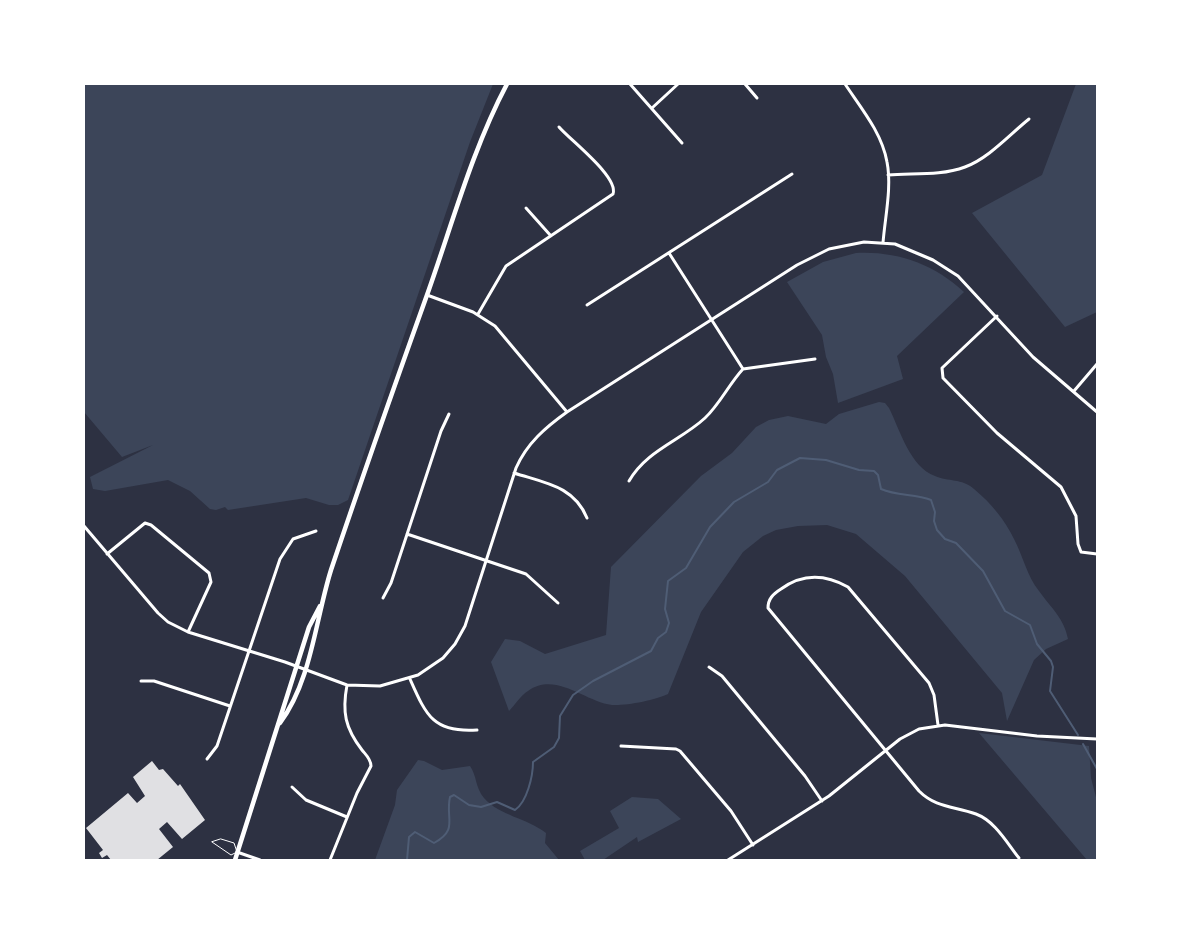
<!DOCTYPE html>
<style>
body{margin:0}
#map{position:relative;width:1181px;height:944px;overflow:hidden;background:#2d3142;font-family:"PT Sans Narrow",sans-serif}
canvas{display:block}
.frame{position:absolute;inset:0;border:85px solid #fff;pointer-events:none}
</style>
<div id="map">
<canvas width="1181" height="944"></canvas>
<div class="frame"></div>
</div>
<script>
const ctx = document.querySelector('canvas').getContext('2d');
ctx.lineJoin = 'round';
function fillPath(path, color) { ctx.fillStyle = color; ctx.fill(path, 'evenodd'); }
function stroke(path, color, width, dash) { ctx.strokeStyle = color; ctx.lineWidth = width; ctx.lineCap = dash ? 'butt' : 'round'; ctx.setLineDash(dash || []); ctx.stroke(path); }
fillPath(new Path2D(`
 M84,84H493L470,142L348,500L338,505H329L306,498L228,510L225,507L216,510L210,509L190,491L168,480L105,491L93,489L90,477L153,445L122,457L84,412Z
 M1076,84H1097V312L1065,327L972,213L1042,175Z
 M856,253C897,251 934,264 964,292L897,356L903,379L838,403L833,374L826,357L822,335L787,282L823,262Z
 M879,402L885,403L889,408C900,430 910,467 935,476C948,482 962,478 974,489C991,503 1005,520 1014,539C1023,556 1027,576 1039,591C1051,608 1064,618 1068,639L1046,649L1034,660L1007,721L1002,693L905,576L856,534L827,525L798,526L776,530L763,536L743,552L701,612L668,694C656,700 625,706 612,705C585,702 556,671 528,691C521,695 515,705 509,711L491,662L505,639L520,641L545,654L606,635L611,567L701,476L732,453L756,427L769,420L788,416L826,424L839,414Z
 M979,733L1089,746L1091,778L1097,801V860H1087Z
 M418,760L424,761L442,770L470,766C477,776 475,787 484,798C500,816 527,818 546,833L545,843L559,860H375L395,805L397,790Z
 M632,797L658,799L681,819L638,842L637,837L603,860H585L580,851L619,828L610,811Z`), '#3c4559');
stroke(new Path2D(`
 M1083,744L1097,769
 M407,860L409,837L415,832L434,843C459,829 445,819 450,797L454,795L469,805L481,807L497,802L515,810C527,802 533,776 533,762L554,747L559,738L560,716L573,695L593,681L651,651L658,638L666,632L669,623L665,609L668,581L686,568L710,527L734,502L768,482L777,470L800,458L826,460L859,470L874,471L878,475L881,489C897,496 915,494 931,500L935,512L934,521L937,530L945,539L956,543L983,571L1005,611L1030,625L1037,644L1051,661L1053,667L1050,691L1078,735`), '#4f5d75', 2);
fillPath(new Path2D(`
 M152,761L159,770L163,769L178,786L180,784L205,820L182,839L167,822L159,829L173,847L157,860H111L107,855L102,858L99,853L103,850L86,828L128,793L137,803L145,796L133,777Z`), '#e0e0e3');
stroke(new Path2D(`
 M221,839L234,843L237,852L231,855L212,842Z`), '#fff', 1);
stroke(new Path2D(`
 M630,84L682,143
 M745,84L757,98
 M845,84C861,108 882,133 887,162C892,187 885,217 883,243
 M652,108L678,84
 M888,175C913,173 941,176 965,167C989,158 1009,135 1029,119
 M526,208L551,236
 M669,253L743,369
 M427,295L473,312L495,326L567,412
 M587,305L792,174
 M478,314L506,266L613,194C619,177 570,140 559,127
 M997,316L942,368L943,378L997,433L1061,487L1076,516L1078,544L1081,552L1097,554
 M743,369L815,359
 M1074,391L1097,364
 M514,473C545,483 574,486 587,518
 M629,481C647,450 680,441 705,418C720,404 729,384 743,369
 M84,526L158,613L168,622L188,632L285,662L347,685L380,686L418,675L443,658L455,644L465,626L516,468C527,443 546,427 567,412L797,265L829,249L864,242L895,244L933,260L958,276L1033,357L1097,412
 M407,534L526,574L558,603
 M107,554L145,523L151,525L209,573L211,582L188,632
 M383,598L391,583L441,431L449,414
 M709,667L722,676L805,776L822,801
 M410,679C426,715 433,733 477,730
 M141,681H154L230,706
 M938,725L934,695L929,683L848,587C825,574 803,573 781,589C773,594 768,599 768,608L919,791C936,808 954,806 976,814C995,821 1007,843 1019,858
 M621,746L676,749L680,751L731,811L753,845
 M207,759L217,746L280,559L293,539L316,531
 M292,787L306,800L347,817
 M237,852L260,860
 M330,860L357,793L371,766C371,759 366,755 362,750C345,728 342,712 347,685
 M728,860L829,796L900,739L919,729L945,725L1037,736L1097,739`), '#fff', 3);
stroke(new Path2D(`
 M280,723C312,679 315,621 331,570C362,478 394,387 427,295C452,225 472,150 507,84
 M235,860L309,627L320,606`), '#fff', 4.5);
</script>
